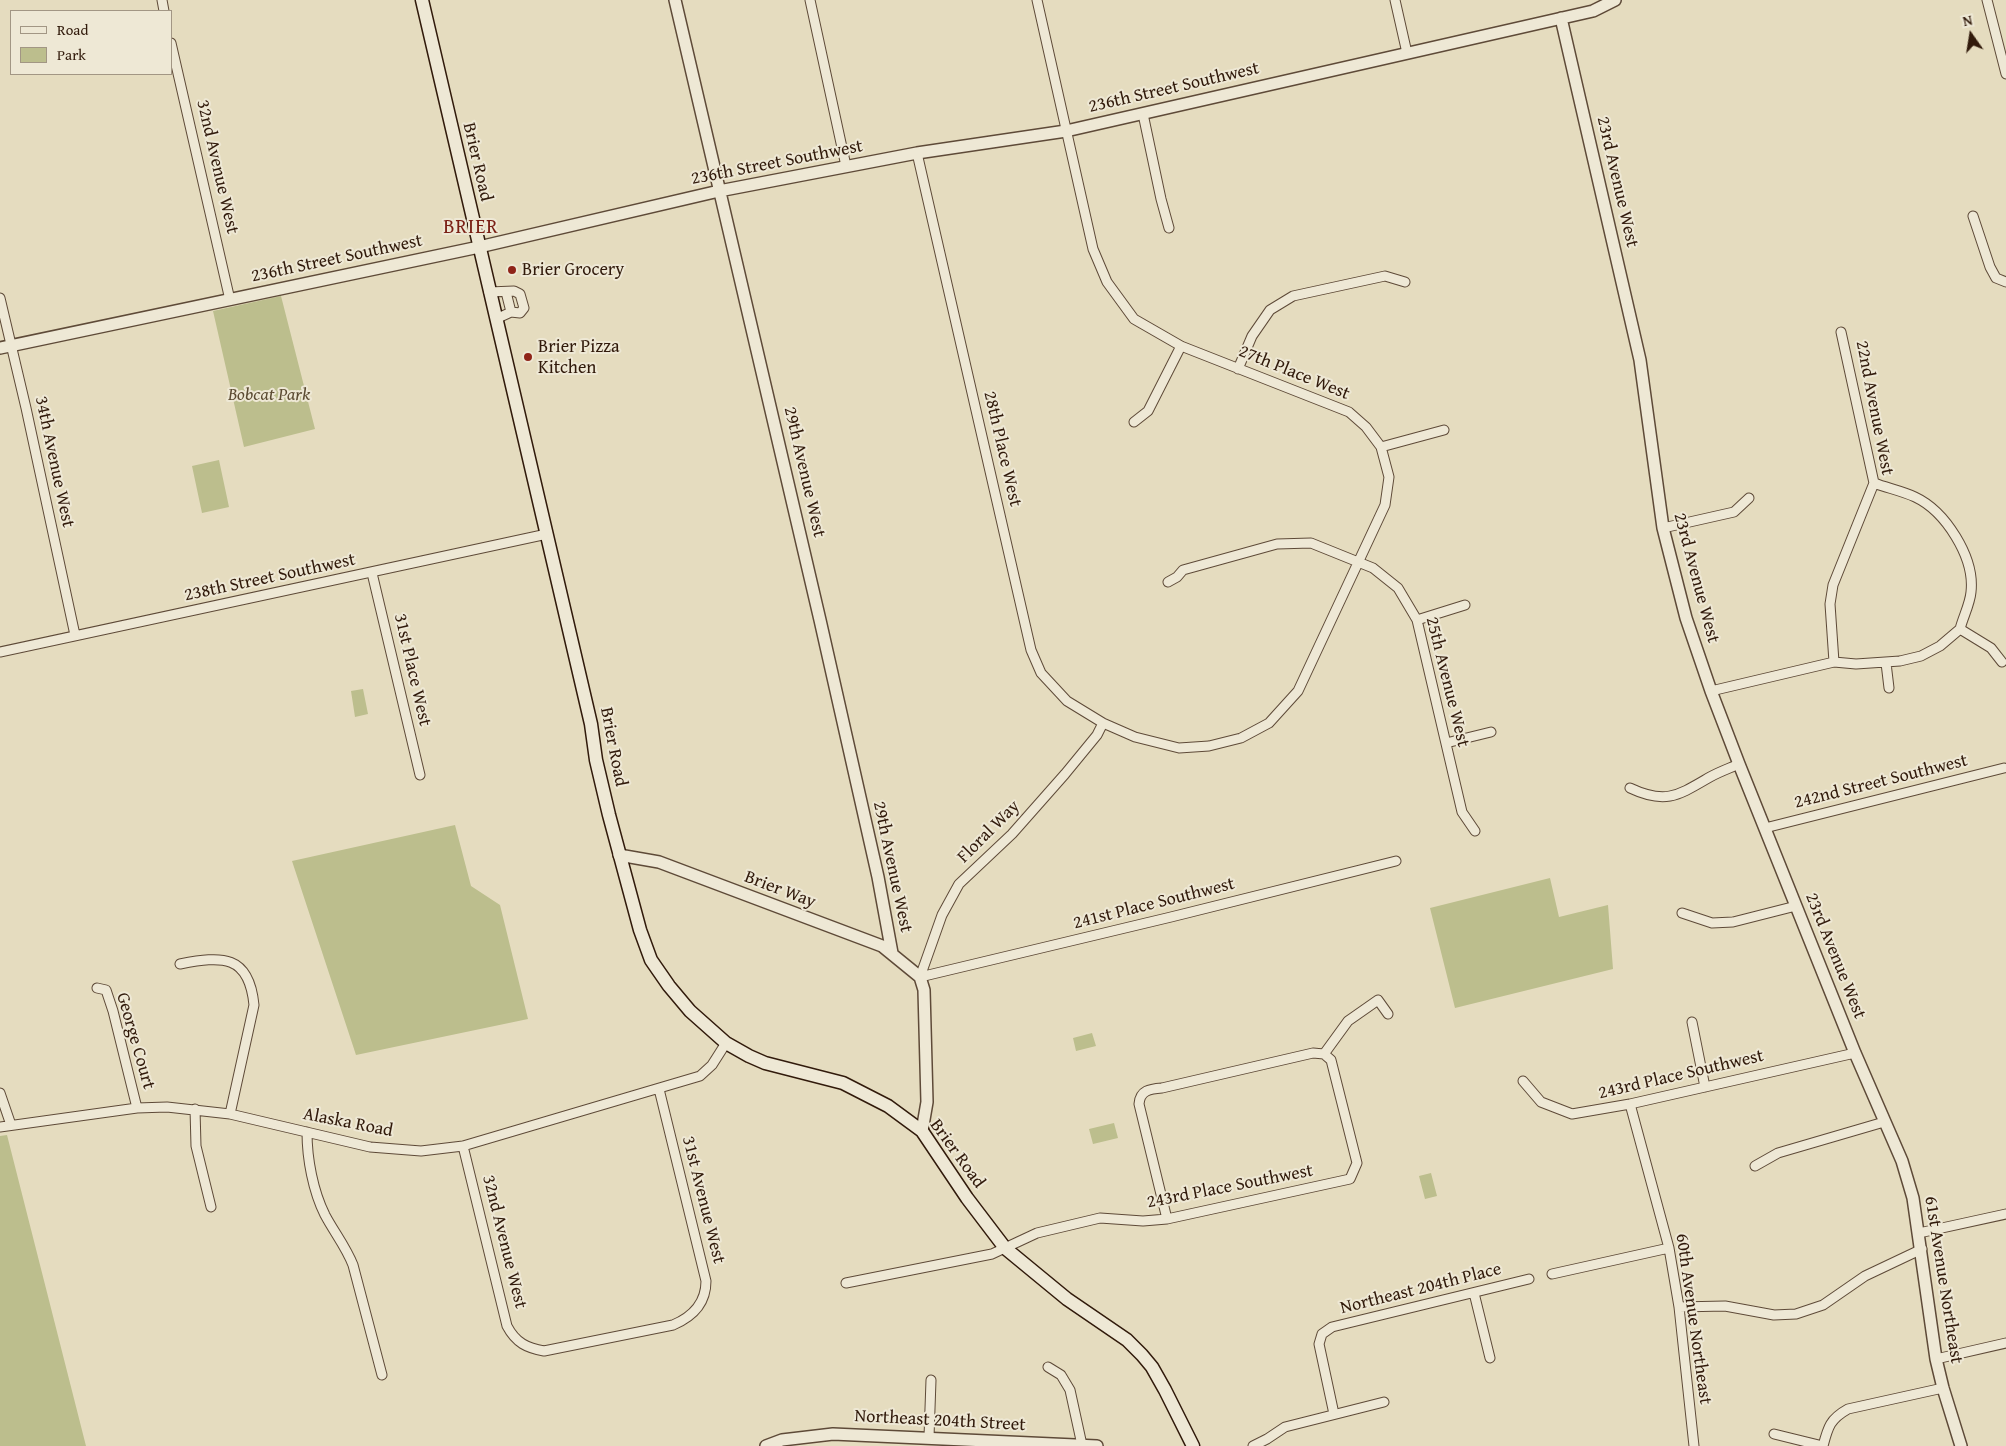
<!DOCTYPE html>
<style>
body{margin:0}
#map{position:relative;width:2006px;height:1446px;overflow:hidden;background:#e5dcbf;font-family:"Gentium Book Plus",serif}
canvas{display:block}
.legend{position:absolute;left:10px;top:10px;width:162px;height:65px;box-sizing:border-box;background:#eee8d5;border:1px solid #a29684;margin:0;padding:6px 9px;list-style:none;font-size:15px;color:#311a0b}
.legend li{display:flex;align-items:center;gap:10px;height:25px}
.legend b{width:25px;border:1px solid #a29684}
.north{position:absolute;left:1946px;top:10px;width:50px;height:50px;-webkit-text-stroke:4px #eee8d5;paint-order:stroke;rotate:347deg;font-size:14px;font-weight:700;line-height:20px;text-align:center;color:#311a0b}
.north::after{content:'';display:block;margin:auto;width:18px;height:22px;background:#311a0b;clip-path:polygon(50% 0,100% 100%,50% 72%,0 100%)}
</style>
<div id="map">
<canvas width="2006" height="1446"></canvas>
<ul class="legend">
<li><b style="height:6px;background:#eee8d5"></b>Road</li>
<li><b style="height:14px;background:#bcbe8d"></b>Park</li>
</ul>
<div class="north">N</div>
</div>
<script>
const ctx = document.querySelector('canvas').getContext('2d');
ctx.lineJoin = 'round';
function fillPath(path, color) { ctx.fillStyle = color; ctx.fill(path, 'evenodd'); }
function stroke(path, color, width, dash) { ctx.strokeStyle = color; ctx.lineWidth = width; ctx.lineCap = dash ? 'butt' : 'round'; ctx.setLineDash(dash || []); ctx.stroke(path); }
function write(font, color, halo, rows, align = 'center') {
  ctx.font = font + ' "Gentium Book Plus",serif'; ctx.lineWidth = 4; ctx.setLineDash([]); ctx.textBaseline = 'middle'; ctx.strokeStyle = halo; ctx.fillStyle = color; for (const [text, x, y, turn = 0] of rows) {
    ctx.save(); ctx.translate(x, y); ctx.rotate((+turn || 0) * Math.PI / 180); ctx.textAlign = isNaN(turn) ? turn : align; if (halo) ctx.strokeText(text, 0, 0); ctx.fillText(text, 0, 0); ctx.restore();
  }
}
fillPath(new Path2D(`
 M281,296L315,429L244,447L213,311Z
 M219,460L229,507L202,513L192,466Z
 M363,689L368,714L355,717L351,691Z
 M455,825L471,886L500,905L528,1019L356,1055L292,861Z
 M1550,878L1559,917L1608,905L1613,969L1455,1008L1430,908Z
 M1092,1033L1096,1046L1076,1051L1073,1038Z
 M1114,1123L1118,1138L1093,1144L1089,1129Z
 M7,1135L86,1446H0V1136Z
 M1431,1173L1437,1196L1425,1199L1419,1176Z`), '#bcbe8d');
const minor = new Path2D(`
 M162,0L164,11
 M810,0L846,166
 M1395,0L1407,53
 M1987,0L2006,74
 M171,43L230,300
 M1143,114L1161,199L1169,228
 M917,153L1031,650L1041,673L1067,701L1103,723L1135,737L1179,748L1209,746L1241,738L1269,723L1298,691L1385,505L1389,477L1381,447L1366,427L1349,412L1181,346L1134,319L1107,282L1093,249L1037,0
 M1973,216L1990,267L1996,278L2006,282
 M489,292L514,291L520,294L524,308L520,313L511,312L496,319
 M506,292L511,312
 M0,298L26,408L75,635
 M1238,369L1252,336L1270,310L1293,296L1385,276L1405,282
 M1134,422L1148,411L1181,346
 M1381,447L1444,430
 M1874,483C1887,488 1902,491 1915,497C1945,511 1975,557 1971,592C1970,604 1963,617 1960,629
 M1663,528L1734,512L1749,498
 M372,573L420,775
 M1168,582L1177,577L1183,570L1277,544L1311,543L1373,568L1398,588L1417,620L1462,812L1475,831
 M1417,620L1465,605
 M0,652L547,534
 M1834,662L1830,604L1833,585L1874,483L1841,332
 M1886,663L1889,688
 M1711,691L1834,662L1856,664L1900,661L1921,656L1940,646L1960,629L1991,648L2002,662
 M1446,743L1491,732
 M1630,788C1666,805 1679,795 1710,777C1719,772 1730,768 1739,764
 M1765,828L2004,768
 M1682,913L1712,923L1733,922L1796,906
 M180,964C222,956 249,954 254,1005L230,1114
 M920,977L1171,917L1396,861
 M920,977L942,915L959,884L1012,834L1065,774L1097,735L1103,723
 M97,988L106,990L113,1011L137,1108
 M1692,1022L1705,1087
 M1324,1054L1348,1021L1378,1000L1388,1014
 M1523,1081L1541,1102L1572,1114L1630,1104L1855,1053
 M0,1093L11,1125
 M1630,1104L1669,1248L1679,1307L1694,1446
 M195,1109L196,1146L211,1207
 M0,1127L137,1108L167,1107L230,1114L370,1147L421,1151L463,1146L700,1076L712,1065L726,1043
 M307,1132C307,1159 313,1191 325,1215C334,1232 346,1247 353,1265L382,1375
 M463,1146L507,1326C516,1343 527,1348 544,1351L673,1325C692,1317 706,1303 706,1281L659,1089
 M1755,1166L1778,1153L1884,1122
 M1167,1219L1139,1104C1140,1090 1150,1089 1162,1088L1313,1053L1324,1054
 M1919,1233L2006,1214
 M1552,1274L1669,1248
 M846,1283L992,1254L1037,1233L1100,1218L1143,1221L1167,1219L1350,1179L1357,1163L1331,1060L1324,1054
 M1474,1293L1490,1358
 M1679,1307L1725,1306L1774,1315L1796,1314L1823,1305L1865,1276L1922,1249
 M1936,1359L2006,1343
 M1048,1367L1061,1375L1070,1390L1082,1445
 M1334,1414L1319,1344L1322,1334L1332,1327L1529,1279
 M1774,1434L1823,1446C1828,1427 1830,1419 1848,1409L1943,1388
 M929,1437L931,1380
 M1253,1446L1267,1439L1285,1427L1384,1402`);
const tertiary = new Path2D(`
 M675,0L820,620L878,877L892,953
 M1561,18L1640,360L1663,528L1686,618L1711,691L1739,764L1855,1053L1902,1161L1913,1198L1936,1359L1943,1388L1961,1446
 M0,348L479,247L719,191L917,153L1066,131L1593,11L1615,0
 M619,855L659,862L882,946L920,977L924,990L927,1102L922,1131
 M766,1446L782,1440L833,1434L1097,1446`);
const secondary = new Path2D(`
 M422,0L591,724L596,760L609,815L640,930L651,960L669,986L690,1011L726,1043L749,1056L765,1063L843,1083L888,1106L922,1131L967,1198L1005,1248L1067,1299L1127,1340L1142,1355L1152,1367L1165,1390L1193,1446`);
stroke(minor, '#5e4a38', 11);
stroke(tertiary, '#5e4a38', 14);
stroke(secondary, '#311a0b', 15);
stroke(minor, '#eee8d5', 9);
stroke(tertiary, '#eee8d5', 11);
stroke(secondary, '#eee8d5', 12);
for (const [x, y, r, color] of [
 [512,270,5,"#8f2418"],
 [528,357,5,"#8f2418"]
]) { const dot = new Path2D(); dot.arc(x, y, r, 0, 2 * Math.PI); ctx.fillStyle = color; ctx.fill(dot); stroke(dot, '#eee8d5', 2); }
write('18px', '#311a0b', '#eee8d5', [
 ["236th Street Southwest",1174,88,-13],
 ["Brier Road",477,162,77],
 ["236th Street Southwest",777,163,-11],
 ["32nd Avenue West",217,167,77],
 ["23rd Avenue West",1617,182,77],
 ["236th Street Southwest",337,259,-12],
 ["27th Place West",1294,373,22],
 ["22nd Avenue West",1874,408,79],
 ["28th Place West",1002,449,77],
 ["34th Avenue West",54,462,78],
 ["29th Avenue West",804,472,77],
 ["238th Street Southwest",270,578,-12],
 ["23rd Avenue West",1696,578,75],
 ["31st Place West",412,670,77],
 ["25th Avenue West",1447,682,76],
 ["Brier Road",613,747,79],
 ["242nd Street Southwest",1881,782,-14],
 ["Floral Way",989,832,-45],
 ["29th Avenue West",892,867,78],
 ["Brier Way",780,890,21],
 ["241st Place Southwest",1154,904,-14],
 ["23rd Avenue West",1835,956,68],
 ["George Court",135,1041,74],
 ["243rd Place Southwest",1681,1075,-13],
 ["Alaska Road",348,1123,11],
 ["Brier Road",957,1154,54],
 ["243rd Place Southwest",1230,1187,-11],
 ["31st Avenue West",703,1200,76],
 ["32nd Avenue West",504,1242,76],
 ["61st Avenue Northeast",1943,1280,81],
 ["Northeast 204th Place",1421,1289,-14],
 ["60th Avenue Northeast",1693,1319,82],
 ["Northeast 204th Street",940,1421,3]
]);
write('18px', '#311a0b', '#eee8d5', [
 ["Brier Grocery",522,270],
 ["Brier Pizza",538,347],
 ["Kitchen",538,368]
], 'left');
write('italic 18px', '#5b4b32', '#eee8d5', [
 ["Bobcat Park",269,395]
]);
ctx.letterSpacing = '1px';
write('20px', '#7a1f14', '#eee8d5', [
 ["BRIER",471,228]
]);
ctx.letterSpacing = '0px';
</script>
